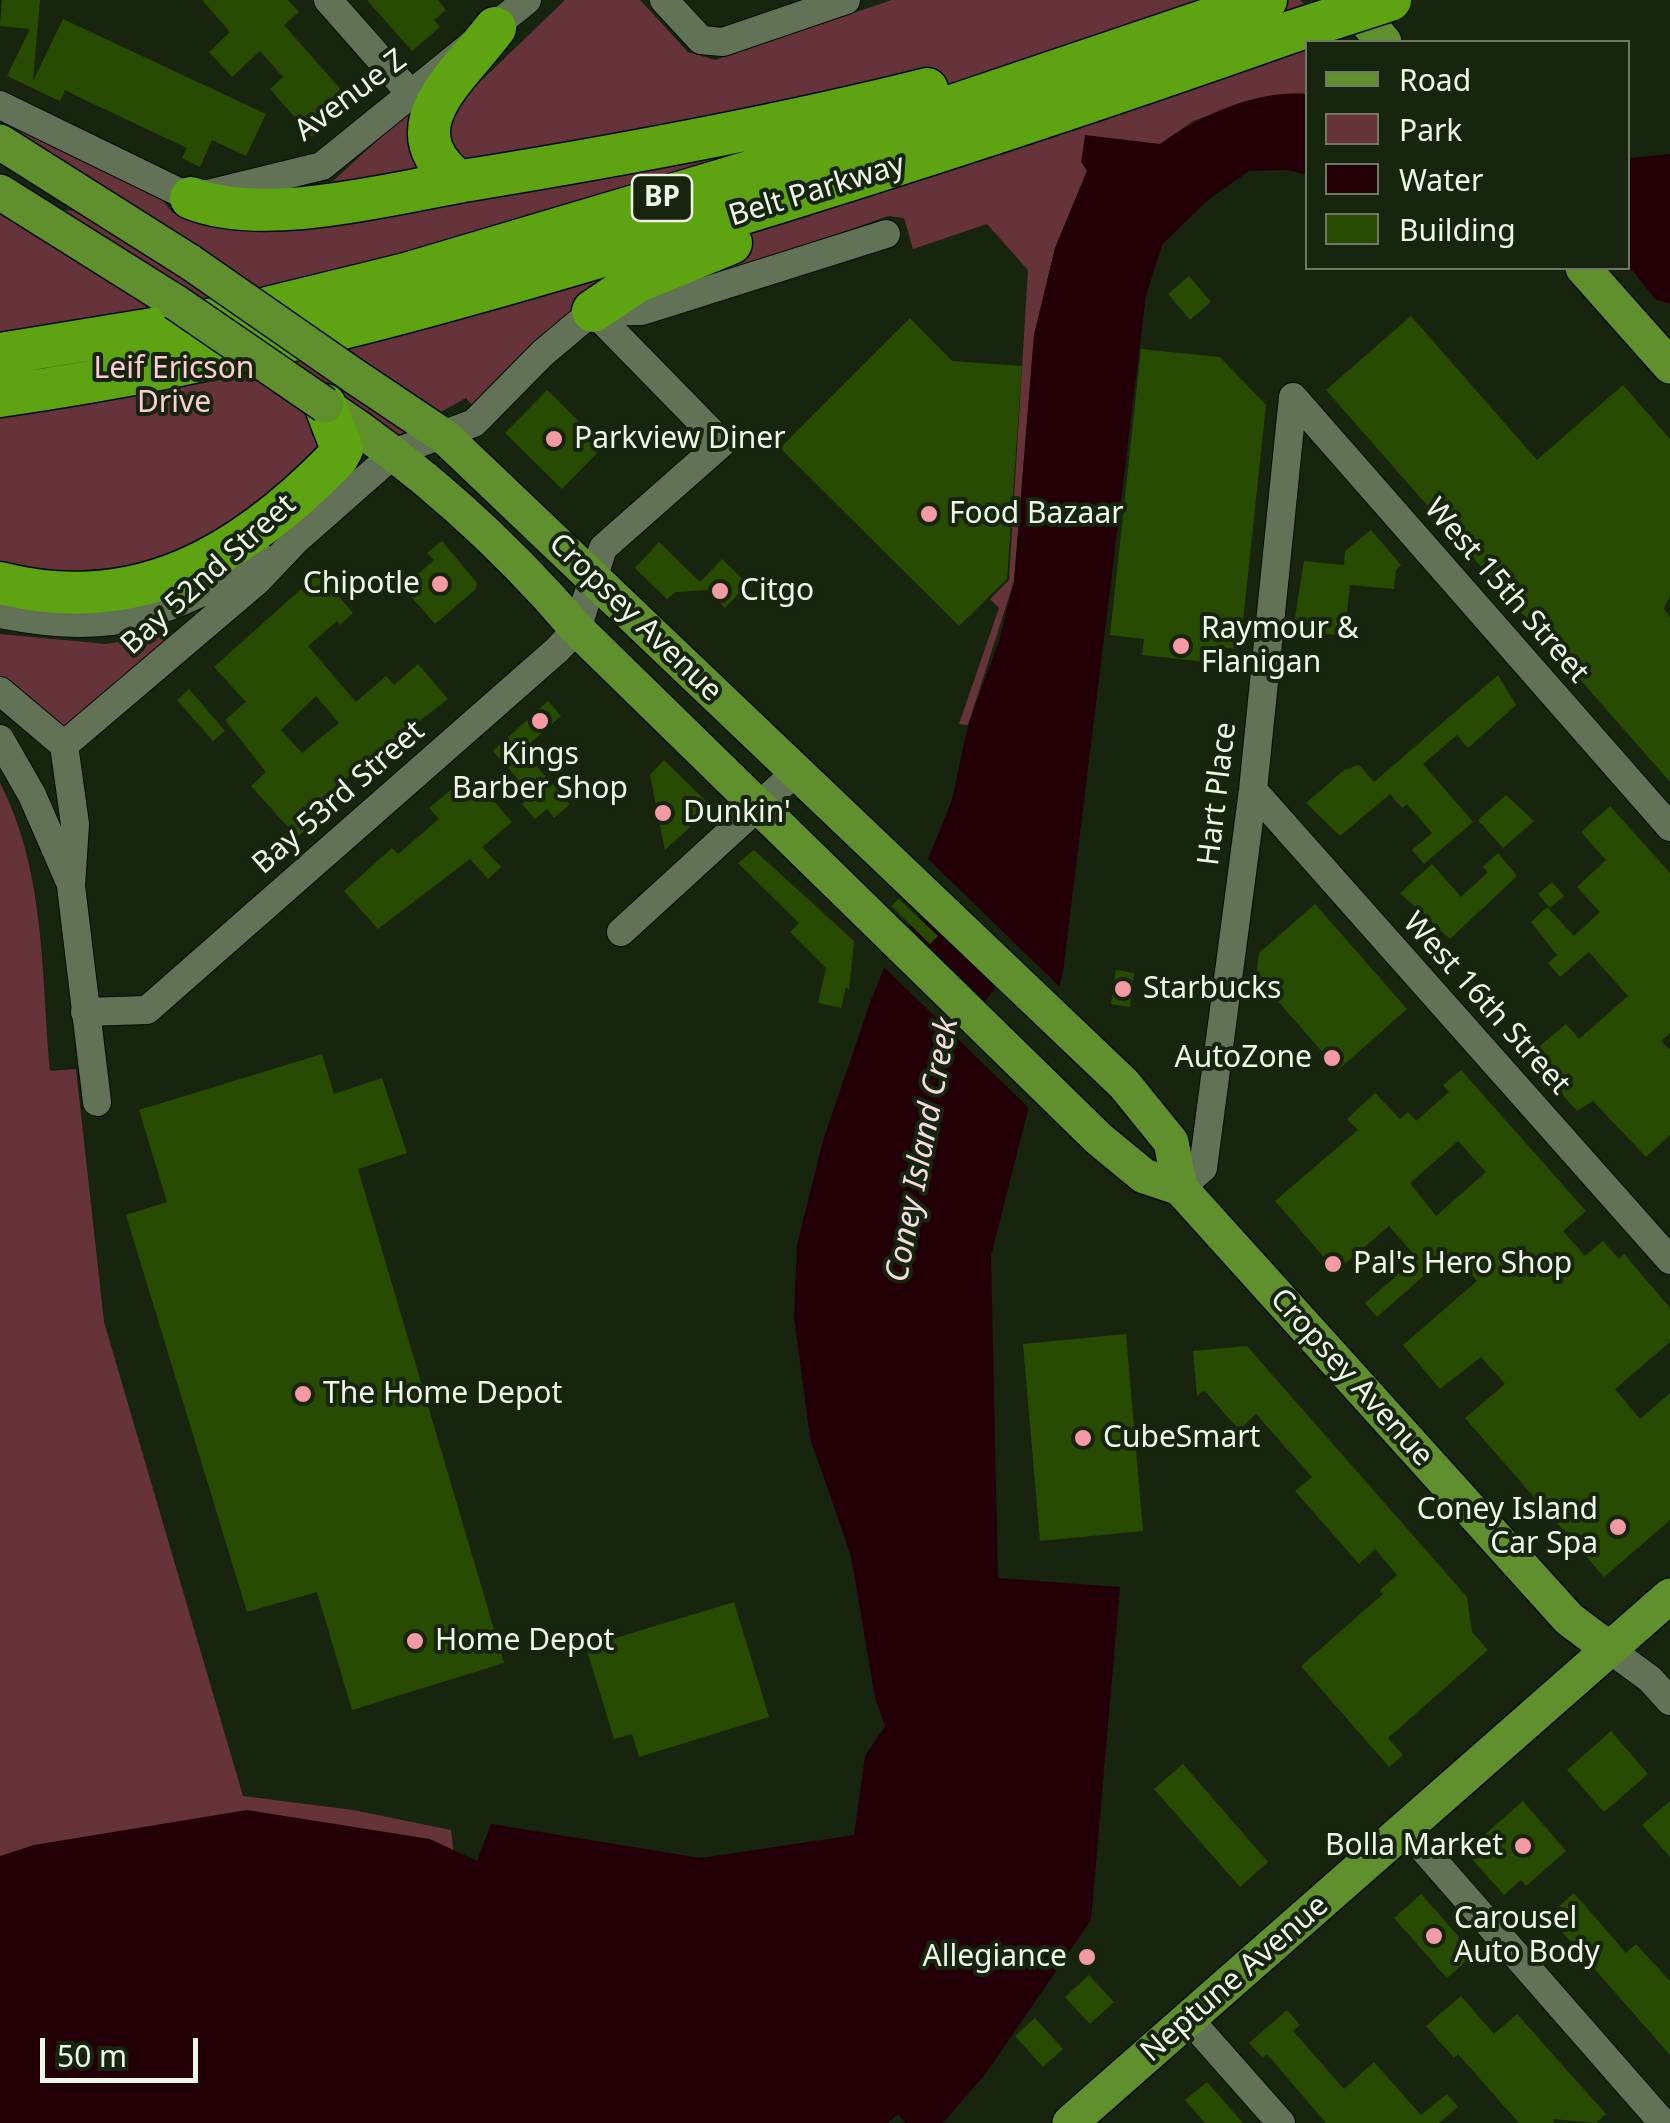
<!DOCTYPE html>
<style>
body{margin:0}
#map{position:relative;width:1670px;height:2123px;overflow:hidden;background:#18250e;font-family:"Noto Sans",sans-serif}
canvas{display:block}
.legend{position:absolute;left:1305px;top:40px;width:325px;height:230px;box-sizing:border-box;background:#18250e;border:2px solid #6d7965;margin:0;padding:12px 18px;list-style:none;font-size:30px;color:#edf7e8}
.legend li{display:flex;align-items:center;gap:20px;height:50px}
.legend b{width:50px;border:2px solid #6d7965}
.scale{position:absolute;left:40px;top:2038px;width:158px;height:45px;box-sizing:border-box;border:5px solid #edf7e8;border-top:0;padding-left:12px;font-size:30px;line-height:35px;white-space:nowrap;color:#edf7e8;-webkit-text-stroke:8px #18250e;paint-order:stroke}
</style>
<div id="map">
<canvas width="1670" height="2123"></canvas>
<ul class="legend">
<li><b style="height:12px;background:#608f2d"></b>Road</li>
<li><b style="height:28px;background:#67333b"></b>Park</li>
<li><b style="height:28px;background:#230007"></b>Water</li>
<li><b style="height:28px;background:#274b00"></b>Building</li>
</ul>
<div class="scale">50 m</div>
</div>
<script>
const ctx = document.querySelector('canvas').getContext('2d');
ctx.lineJoin = 'round';
function fillPath(path, color) { ctx.fillStyle = color; ctx.fill(path, 'evenodd'); }
function stroke(path, color, width, dash) { ctx.strokeStyle = color; ctx.lineWidth = width; ctx.lineCap = dash ? 'butt' : 'round'; ctx.setLineDash(dash || []); ctx.stroke(path); }
function write(font, color, halo, rows, align = 'center') {
  ctx.font = font + ' "Noto Sans",sans-serif'; ctx.lineWidth = 8; ctx.setLineDash([]); ctx.textBaseline = 'middle'; ctx.strokeStyle = halo; ctx.fillStyle = color; for (const [text, x, y, turn = 0] of rows) {
    ctx.save(); ctx.translate(x, y); ctx.rotate((+turn || 0) * Math.PI / 180); ctx.textAlign = isNaN(turn) ? turn : align; if (halo) ctx.strokeText(text, 0, 0); ctx.fillText(text, 0, 0); ctx.restore();
  }
}
fillPath(new Path2D(`
 M565,0H640L688,52L715,60L892,0H1300L1344,42H1308L1307,94L1247,101L1193,121L1160,144L1087,171L1055,248L1034,335L1014,581L968,725L959,724L999,608L990,599L1009,580L1028,270L987,224L913,249L904,218L888,216L644,303L646,297L472,405L466,398L350,462L248,550L0,597V209L135,212L5,123L162,200L173,213H198L333,181L414,107L452,109Z
 M178,632L74,723L62,727L0,679V634L106,644Z
 M0,783C46,873 41,973 50,1071L76,1069L104,1322L243,1796L353,1810L451,1830L454,1857L0,1906Z`), '#67333b');
fillPath(new Path2D(`
 M1307,94V175L1288,170L1249,171L1208,200L1162,245L1146,296L1063,972L991,1256L998,1578L1120,1587L1091,1920L987,2072L943,2123H905L898,2114L888,2123H0V1856L34,1845L247,1810L430,1839L477,1861L491,1824L701,1858L854,1835L865,1756L885,1726L875,1698L851,1556L810,1438L794,1317L797,1245L823,1140L871,1000L952,800L968,725L999,641L1014,581L1034,335L1055,248L1087,171L1081,162L1085,135L1160,144C1202,115 1255,90 1307,94Z
 M1670,154V304L1655,299L1633,271L1573,268H1628V158Z`), '#230007');
fillPath(new Path2D(`
 M926,857L1064,991L1033,1112L881,964ZM921,915L996,988L984,1002L908,928Z`), '#18250e');
fillPath(new Path2D(`
 M2,0H40L33,81L63,19L266,114L246,156L212,140L200,167L182,158L187,148L85,100L65,90L60,101L7,76L30,29L0,26Z
 M202,0H288L299,12L284,25L352,102L312,137L270,89L283,77L260,51L232,77L209,52L230,32Z
 M367,0H438L446,10L434,20L440,27L412,51Z
 M1189,276L1211,302L1190,320L1168,294Z
 M1411,316L1537,460L1623,385L1670,439V595L1664,609L1670,617V782L1326,390Z
 M910,318L952,361L1022,366L1007,579L959,626L780,448Z
 M1141,349L1220,357L1266,405L1240,649L1218,647L1216,663L1142,655L1144,639L1110,635Z
 M547,390L604,446L562,489L505,433Z
 M1371,530L1401,565L1396,570L1394,589L1350,585L1344,636L1293,630L1304,561L1344,565L1345,551Z
 M442,541L477,583L476,589L435,624L403,587L434,560L427,553Z
 M659,542L700,582L722,559L748,584L725,608L707,590L676,592L667,599L635,568Z
 M319,573L353,613L340,625L337,621L308,646L356,702L386,676L394,685L418,664L448,699L336,786L339,791L319,807L325,815L297,837L251,786L266,772L225,720L246,702L214,667ZM316,696L339,723L302,753L281,730Z
 M1498,675L1516,705L1468,748L1457,735L1423,764L1473,822L1424,864L1412,850L1432,833L1407,804L1402,808L1390,794L1340,836L1306,803L1344,770L1359,765L1374,782Z
 M189,689L225,731L213,741L177,700Z
 M548,701L561,716L522,750L570,804L554,818L547,809L535,819L522,804L532,795L493,751Z
 M664,760L712,807L665,850L650,775Z
 M470,774L512,822L482,847L501,867L488,879L470,859L378,929L344,891L392,848L398,854L439,819L429,808Z
 M1506,795L1534,821L1503,848L1478,820Z
 M1610,806L1670,873V1033L1661,1041L1670,1050V1135L1646,1157L1593,1101L1577,1111L1528,1056L1566,1024L1579,1039L1628,996L1589,952L1560,977L1548,963L1557,955L1531,922L1547,907L1574,936L1600,912L1577,887L1606,860L1581,832Z
 M754,850L854,941L849,990L846,987L841,1008L818,1003L826,968L790,932L799,923L738,863Z
 M1498,853L1517,876L1450,939L1400,893L1432,864L1461,897L1488,872L1483,867Z
 M1552,882L1564,896L1550,908L1538,894Z
 M899,899L938,936L930,944L891,906Z
 M1315,904L1407,1009L1338,1070L1256,976L1259,953Z
 M1116,970L1134,973L1130,1007L1111,1004Z
 M322,1054L334,1094L382,1078L407,1153L358,1169L504,1663L352,1710L317,1592L247,1612L126,1215L167,1202L139,1110Z
 M1461,1070L1586,1211L1563,1231L1585,1256L1603,1241L1619,1259L1624,1254L1670,1308V1342L1615,1389L1640,1419L1670,1393V1520L1604,1577L1465,1418L1505,1384L1481,1357L1440,1389L1403,1345L1477,1281L1452,1251L1377,1317L1365,1303L1417,1258L1389,1226L1336,1271L1275,1201L1358,1130L1347,1119L1375,1093L1400,1119L1408,1112L1416,1121L1449,1092L1443,1085ZM1458,1141L1486,1172L1436,1216L1410,1183Z
 M1126,1334L1143,1531L1040,1541L1023,1344Z
 M1247,1346L1467,1597L1472,1632L1488,1650L1388,1738L1403,1755L1389,1767L1301,1666L1383,1594L1380,1590L1397,1575L1375,1549L1359,1564L1295,1491L1312,1477L1256,1414L1239,1430L1204,1390L1197,1396L1193,1351Z
 M734,1602L769,1717L639,1757L632,1734L614,1739L586,1647Z
 M1611,1731L1648,1774L1604,1812L1567,1770Z
 M1183,1764L1268,1862L1240,1887L1154,1789Z
 M1523,1801L1566,1851L1526,1886L1521,1880L1504,1895L1471,1858L1488,1842L1483,1836Z
 M1670,1801V1857L1642,1825Z
 M1574,1893L1626,1953L1636,1944L1670,1981V2055L1548,1916Z
 M1421,1894L1474,1954L1447,1978L1394,1918Z
 M1089,1975L1114,2002L1090,2024L1065,1997Z
 M1461,1996L1494,2034L1517,2014L1606,2114L1596,2123L1553,2119L1554,2123H1519L1458,2054L1454,2058L1426,2026Z
 M1287,2010L1300,2025L1293,2031L1344,2089L1374,2062L1421,2115L1447,2094L1458,2107L1439,2123H1326L1267,2054L1263,2058L1249,2043Z
 M1035,2018L1063,2049L1043,2067L1015,2036Z
 M1207,2082L1243,2123H1205L1185,2100Z`), '#274b00');
const minor = new Path2D(`
 M328,0L410,93
 M664,0L701,40L723,42L846,0
 M0,105L191,198L322,166L527,0
 M1293,397L1670,827
 M0,614C116,637 165,615 264,559
 M0,691L64,745L75,824L71,886L97,1102
 M0,739L32,795L69,880
 M64,745L257,581L295,541L396,452L474,423L543,353L593,311H642L886,234
 M1253,790L1670,1260
 M621,932L797,771
 M85,1012L147,1010L557,650L577,629L603,548L722,443L593,311
 M1180,1188L1203,1168L1253,790L1293,397
 M1609,1649L1650,1679L1670,1701
 M1405,1828L1663,2123
 M1189,2019L1281,2123`);
const major = new Path2D(`
 M1348,0L1384,42
 M0,142L190,262
 M0,192L175,302
 M1583,268L1670,366
 M354,376L445,437L1124,1084L1171,1142L1180,1188
 M325,405C419,467 504,544 577,629L1099,1139L1144,1176L1180,1188L1569,1619L1609,1649
 M1070,2123L1670,1596`);
const highway = new Path2D(`
 M459,182C390,128 456,80 495,28
 M191,198C264,228 393,193 469,180C623,155 775,127 927,89
 M593,311L636,282L731,243
 M0,354L239,315L406,274L810,154L1266,0
 M0,396C242,362 464,299 698,227C898,166 1097,101 1294,31
 M0,583C138,618 243,555 337,458L342,449L325,405`);
stroke(minor, '#040e00', 30);
stroke(major, '#040e00', 38);
stroke(highway, '#040e00', 45);
stroke(minor, '#627257', 28);
stroke(major, '#608f2d', 35);
stroke(highway, '#5ea311', 42);
const majorBridge = new Path2D(`
 M190,262L354,376
 M175,302L325,405`);
const highwayBridge = new Path2D(`
 M1294,31L1390,0`);
stroke(majorBridge, '#040e00', 38, []);
stroke(highwayBridge, '#040e00', 45, []);
stroke(majorBridge, '#608f2d', 35);
stroke(highwayBridge, '#5ea311', 42);
for (const [x, y, r, color] of [
 [554,439,10,"#f49aa5"],
 [929,514,10,"#f49aa5"],
 [440,584,10,"#f49aa5"],
 [720,591,10,"#f49aa5"],
 [1181,646,10,"#f49aa5"],
 [540,721,10,"#f49aa5"],
 [663,813,10,"#f49aa5"],
 [1123,989,10,"#f49aa5"],
 [1332,1058,10,"#f49aa5"],
 [1333,1264,10,"#f49aa5"],
 [303,1394,10,"#f49aa5"],
 [1083,1438,10,"#f49aa5"],
 [1618,1527,10,"#f49aa5"],
 [415,1641,10,"#f49aa5"],
 [1523,1846,10,"#f49aa5"],
 [1434,1936,10,"#f49aa5"],
 [1087,1957,10,"#f49aa5"]
]) { const dot = new Path2D(); dot.arc(x, y, r, 0, 2 * Math.PI); ctx.fillStyle = color; ctx.fill(dot); stroke(dot, '#18250e', 4); }
for (const [x, y, w] of [
 [662,198,60]
]) { const box = new Path2D(); box.roundRect(x - w / 2, y - 23, w, 46, 8); ctx.fillStyle = '#18250e'; ctx.fill(box); stroke(box, '#edf7e8', 2.5); }
write('bold 28px', '#edf7e8', null, [
 ["BP",662,198]
]);
write('30px', '#edf7e8', '#18250e', [
 ["Avenue Z",351,96,-37],
 ["Belt Parkway",817,191,-17],
 ["Bay 52nd Street",209,575,-42],
 ["West 15th Street",1506,591,49],
 ["Cropsey Avenue",635,618,44],
 ["Hart Place",1218,794,-83],
 ["Bay 53rd Street",339,798,-41],
 ["West 16th Street",1486,1004,48],
 ["Cropsey Avenue",1351,1378,48],
 ["Neptune Avenue",1235,1979,-41]
]);
write('30px', '#fdcdd1', '#18250e', [
 ["Leif Ericson",174,369],
 ["Drive",174,403]
]);
write('30px', '#edf7e8', '#18250e', [
 ["Parkview Diner",574,439],
 ["Food Bazaar",949,514],
 ["Chipotle",420,584,"right"],
 ["Citgo",740,591],
 ["Raymour &",1201,629],
 ["Flanigan",1201,663],
 ["Kings",540,755,"center"],
 ["Barber Shop",540,789,"center"],
 ["Dunkin'",683,813],
 ["Starbucks",1143,989],
 ["AutoZone",1312,1058,"right"],
 ["Pal's Hero Shop",1353,1264],
 ["The Home Depot",323,1394],
 ["CubeSmart",1103,1438],
 ["Coney Island",1598,1510,"right"],
 ["Car Spa",1598,1544,"right"],
 ["Home Depot",435,1641],
 ["Bolla Market",1503,1846,"right"],
 ["Carousel",1454,1919],
 ["Auto Body",1454,1953],
 ["Allegiance",1067,1957,"right"]
], 'left');
write('italic 32px', '#f4dcde', '#18250e', [
 ["Coney Island Creek",923,1150,-79]
]);
</script>
